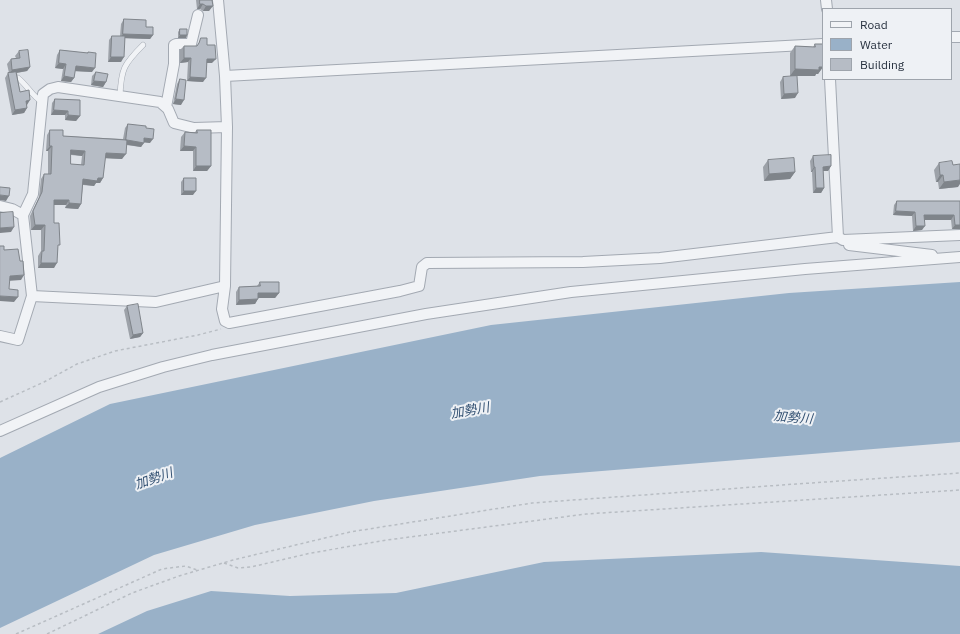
<!DOCTYPE html>
<meta charset="utf-8">
<style>
body{margin:0}
#map{position:relative;width:960px;height:634px;overflow:hidden;background:#dee2e8;font-family:"IBM Plex Sans",sans-serif}
canvas{display:block}
.legend{position:absolute;left:822px;top:8px;width:130px;height:72px;box-sizing:border-box;background:#eef1f5;border:1px solid #9ea4ac;margin:0;padding:5px 7px;list-style:none;font-size:12px;color:#27313f}
.legend li{display:flex;align-items:center;gap:8px;height:20px}
.legend b{width:20px;border:1px solid #9ea4ac}
</style>
<div id="map">
<canvas width="960" height="634"></canvas>
<ul class="legend">
<li><b style="height:5px;background:#f1f3f6"></b>Road</li>
<li><b style="height:11px;background:#99b1c8"></b>Water</li>
<li><b style="height:11px;background:#b6bcc5"></b>Building</li>
</ul>
</div>
<script>
const ctx = document.querySelector('canvas').getContext('2d');
ctx.lineJoin = 'round';
function fillPath(path, color) { ctx.fillStyle = color; ctx.fill(path, 'evenodd'); }
function stroke(path, color, width, dash) { ctx.strokeStyle = color; ctx.lineWidth = width; ctx.lineCap = dash ? 'butt' : 'round'; ctx.setLineDash(dash || []); ctx.stroke(path); }
function write(font, color, halo, rows, align = 'center') {
  ctx.font = font + ' "IBM Plex Sans","Noto Sans JP",sans-serif'; ctx.lineWidth = 4; ctx.setLineDash([]); ctx.textBaseline = 'middle'; ctx.strokeStyle = halo; ctx.fillStyle = color; for (const [text, x, y, turn = 0] of rows) {
    ctx.save(); ctx.translate(x, y); ctx.rotate((+turn || 0) * Math.PI / 180); ctx.textAlign = isNaN(turn) ? turn : align; if (halo) ctx.strokeText(text, 0, 0); ctx.fillText(text, 0, 0); ctx.restore();
  }
}
fillPath(new Path2D(`
 M960,282V442L540,476L374,501L255,525L154,555L0,628V458L110,404L491,325L789,293Z
 M761,552L960,566V634H98L147,611L211,591L290,596L396,593L544,562Z`), '#99b1c8');
const lane = new Path2D(`
 M18,78C27,85 32,96 42,102
 M120,96C121,69 124,64 143,45`);
const street = new Path2D(`
 M218,0L225,76L227,127L225,286L222,309L225,321L229,323L400,291L419,286L422,267L427,263L583,262L660,258L838,237L843,240L960,235
 M826,0L827,9
 M951,37H960
 M225,76L823,44
 M830,79L838,237
 M166,107L174,64V45L176,44H191L198,15
 M0,206L12,209L23,215
 M849,245L932,255
 M225,286L156,302L32,296L23,215L33,194L43,94L50,89L58,87L160,102L168,109L174,123L194,128L227,127
 M0,336L18,340L32,296
 M0,431L99,387L163,367L212,355L426,314L571,292L805,269L960,257`);
stroke(lane, '#a3a9b2', 6);
stroke(street, '#a3a9b2', 12);
stroke(new Path2D(`
 M0,402L44,382L77,364L115,351L198,335L221,329
 M224,563L238,568L251,567L311,553L387,540L586,514L960,490
 M16,634L162,569L186,566L197,570
 M47,634L132,593L179,576L233,560L350,532L532,503L796,484L960,473`), '#b8bdc3', 1.5, [3, 3]);
stroke(lane, '#f1f3f6', 5);
stroke(street, '#f1f3f6', 10);
fillPath(new Path2D(`
 M196,0H212L209,11H203L200,9H197Z
 M124,19L146,27L153,35L150,39L125,38L121,62H108L109,40L112,36H120L121,24Z
 M180,29L187,35L186,38H178V32Z
 M201,38L207,45L212,63H207L203,82L187,81L188,62L180,63V50L184,46H197Z
 M815,44L823,67L818,74H816L815,76H790V53L795,46L813,47Z
 M60,50L87,53L88,52L92,72L75,71L74,78L71,82L61,81L63,69L55,68L57,55Z
 M19,51L30,67L27,71L17,73L20,92L27,105V108L24,113L12,115L5,78L8,73H9L7,64L11,59L16,58L15,56Z
 M96,72L106,82L103,87L91,85L92,76Z
 M783,77L795,98L781,99L780,82Z
 M180,79L181,105L173,104L177,84Z
 M55,99L80,116L76,121L65,120V115H51L52,103Z
 M128,124L146,128L150,143L144,142L141,147L126,145L122,159L105,158L103,178L100,183H96L94,186L83,185L81,204L78,209L65,208L66,205H54V223L58,249L54,268H38V256L41,251V230H31L30,216L39,197L41,179L44,174H48V151H46L47,135L50,130L63,136L123,139L125,128ZM71,155L82,156L81,165L71,164Z
 M197,130L211,166L207,171H193V151H180L181,137L185,132H195Z
 M813,156L831,166L828,171H823L824,188L821,193H813L812,172H811L810,161Z
 M768,160L795,172L790,179L764,181L763,167Z
 M939,163L953,165L958,187L939,189L938,182H936L934,170Z
 M184,178L193,195H181V182Z
 M897,201H960V229H952L951,220H924L922,230L913,231L912,216L893,215L894,205Z
 M260,282L279,293L275,298H258L255,304L236,305V292L239,287L257,286Z
 M127,306L143,333L140,337L130,339L124,310Z`), '#9da2a9');
fillPath(new Path2D(`
 M200,4H203L200,9H197Z
 M206,6H213L209,11H203Z
 M123,34L153,35L150,39L120,38Z
 M180,35H187L186,38H178Z
 M111,57H124L121,62H108Z
 M184,58H191L188,62L180,63Z
 M207,59H216L212,63H204Z
 M59,63L66,64L63,69L55,68Z
 M76,66L95,68L92,72L73,71Z
 M30,67L27,71L9,74L12,70Z
 M819,67H823L818,74H816L815,76H790L795,69Z
 M64,76L74,78L71,82L61,81Z
 M190,77L206,78L203,82L187,81Z
 M94,81L106,82L103,87L91,85Z
 M798,93L795,98L781,99L784,94Z
 M176,99L184,100L181,105L173,104Z
 M30,100L27,105L23,106L26,101Z
 M27,108L24,113L12,115L15,110Z
 M54,110L68,111L65,115H51Z
 M68,115L80,116L76,121L65,120Z
 M144,138L153,139L150,143L141,142Z
 M126,140L144,143L141,147L123,144Z
 M50,146H52L48,151H46Z
 M184,146L196,147L193,151H180Z
 M71,150L85,151L82,156L68,154Z
 M106,153L126,154L122,159L102,158Z
 M196,166H211L207,171H193Z
 M831,166L828,171H820L823,167Z
 M814,167H815L812,172H811Z
 M795,172L790,179L764,181L769,174Z
 M940,175H943L938,182H936Z
 M98,178H103L100,183H96L94,186L79,184L83,179Z
 M960,180V184L958,187L939,189L944,182Z
 M816,188H824L821,193H813Z
 M184,191H196L193,195H181Z
 M0,195L9,196L6,201L0,200Z
 M54,200H69L66,205H50Z
 M69,203L81,204L78,209L65,208Z
 M896,211L915,212L912,216L893,215Z
 M924,215H954L951,220H921Z
 M35,225H45L41,230H31Z
 M955,225H960V229H952Z
 M916,226H925L922,230L913,231Z
 M14,227L11,232L0,233V228Z
 M41,263H57L54,268H38Z
 M24,275L21,280L7,281L10,276Z
 M258,293H279L275,298H255Z
 M0,296L18,297L14,302L0,301Z
 M258,299L255,304L236,305L239,300Z
 M143,333L140,337L130,339L133,335Z`), '#7f848a');
const building = new Path2D(`
 M200,0H212L213,6H206L203,4H200Z
 M124,19L146,20V27H153V35L123,34Z
 M180,29H187V35H180Z
 M112,36H125L124,57H111Z
 M201,38H207V45H215L216,59H207L206,78L190,77L191,58H184V46H197L199,43Z
 M815,44H823V67H819V70L795,69V46L815,47Z
 M28,50L30,67L12,70L11,59L20,58L19,51Z
 M60,50L88,53V52L96,53L95,68L76,66L74,78L64,76L66,64L59,63Z
 M16,72L20,92L29,90L30,100L26,101L27,108L15,110L8,73Z
 M96,72L108,74L106,82L94,81Z
 M797,76L798,93L784,94L783,77Z
 M180,79L186,80L184,100L176,99Z
 M55,99L80,100V116L68,115V111L54,110Z
 M128,124L146,126V128L154,129L153,139L144,138V143L127,140H126Z
 M50,130H63V136L127,140L126,154L106,153L103,178H98L97,181L83,179L81,204L69,203V200H54V223H59L60,245H58L57,263H41L42,251H44L45,225H35L33,211L42,192L44,174H51L52,146H50ZM71,150L85,151L84,165L71,164Z
 M197,130H211V166H196V147L184,146L185,132L197,133Z
 M831,155V166L823,167L824,188H816L815,167H814L813,156Z
 M794,158L795,172L769,174L768,160Z
 M952,161L953,165L960,164V180L944,182L943,175H940L939,163Z
 M184,178H196V191H184Z
 M0,187L10,188L9,196L0,195Z
 M897,201H960V225H955L954,215H924L925,226H916L915,212L896,211Z
 M13,212L14,227L0,228V213Z
 M0,246H4V250L18,249L20,261H23L24,275L10,276L9,289L18,290V297L0,296Z
 M260,282H279V293H258V299L239,300V287L260,286Z
 M138,304L143,333L133,335L127,306Z`);
fillPath(building, '#b6bcc5');
stroke(building, '#7f848a', 1);
write('italic 13px', '#325072', '#eef1f5', [
 ["加勢川",470,411,-10],
 ["加勢川",793,418,5],
 ["加勢川",154,479,-19]
]);
</script>
